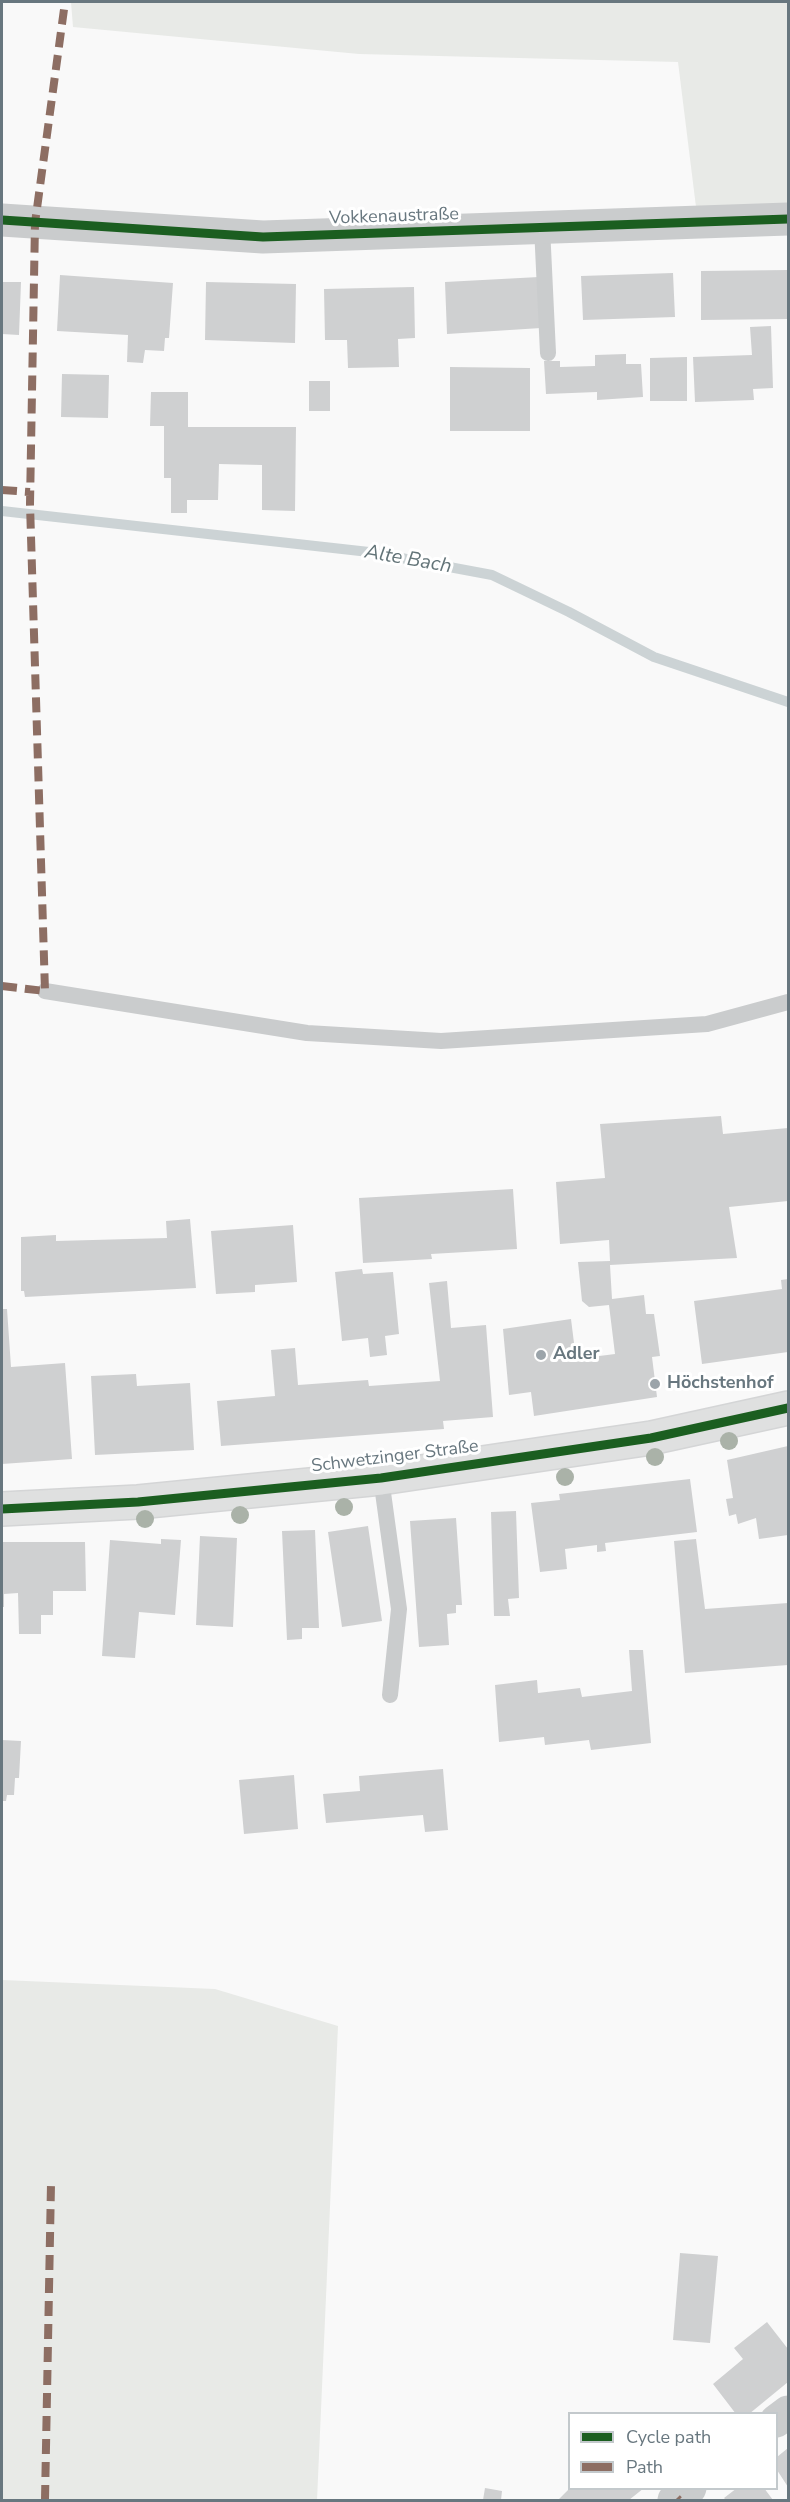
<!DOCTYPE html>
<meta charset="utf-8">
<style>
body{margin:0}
#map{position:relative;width:790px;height:2502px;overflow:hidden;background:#f9f9f9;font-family:"Nunito Sans",sans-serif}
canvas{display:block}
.frame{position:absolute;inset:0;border:3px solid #68777f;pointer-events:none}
.legend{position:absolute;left:568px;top:2412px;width:210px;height:78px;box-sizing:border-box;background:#fff;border:2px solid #c3c9cc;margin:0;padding:8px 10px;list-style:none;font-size:18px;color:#68777f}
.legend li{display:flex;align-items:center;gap:12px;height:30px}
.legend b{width:30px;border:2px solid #c3c9cc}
</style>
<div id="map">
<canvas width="790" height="2502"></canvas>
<div class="frame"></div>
<ul class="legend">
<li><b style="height:8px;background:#1b5e20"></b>Cycle path</li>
<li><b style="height:8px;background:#8d6e63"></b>Path</li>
</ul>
</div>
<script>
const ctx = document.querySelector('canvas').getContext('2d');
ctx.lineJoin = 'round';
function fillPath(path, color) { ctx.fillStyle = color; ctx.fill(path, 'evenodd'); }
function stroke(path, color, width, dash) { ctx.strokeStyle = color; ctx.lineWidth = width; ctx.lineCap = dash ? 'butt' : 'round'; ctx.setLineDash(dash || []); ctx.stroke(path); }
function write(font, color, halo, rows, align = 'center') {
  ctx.font = font + ' "Nunito Sans",sans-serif'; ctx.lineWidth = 6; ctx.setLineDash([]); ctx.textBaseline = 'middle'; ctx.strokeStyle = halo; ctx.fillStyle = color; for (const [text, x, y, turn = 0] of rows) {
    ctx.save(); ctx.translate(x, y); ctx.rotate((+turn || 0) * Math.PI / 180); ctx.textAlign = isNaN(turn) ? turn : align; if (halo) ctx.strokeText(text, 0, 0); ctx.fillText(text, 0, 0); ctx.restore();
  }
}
fillPath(new Path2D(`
 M71,2H788V207H696L678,62L359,54L73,27Z
 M2,1980L215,1989L338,2026L317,2500H2Z`), '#e8eae7');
stroke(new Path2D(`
 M2,511L369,552L492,575L569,612L654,657L788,702`), '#ccd3d5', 10);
fillPath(new Path2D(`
 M788,270V319L701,320V271Z
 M673,273L675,317L583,320L581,276Z
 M60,275L173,283L169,338H165L164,351L145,350L143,363L127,362L128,335L57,331Z
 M539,277L541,328L447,334L445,282Z
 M2,282H21L19,335L2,334Z
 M206,282L296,284L295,343L205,340Z
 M414,287L415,338L398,339L399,367L348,368L347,340H325L324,289Z
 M771,326L773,388L753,389L754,400L695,402L693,357L752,355L750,327Z
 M626,354V364H641L643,397L597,400V392L546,394L544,361H560V367L595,366V355Z
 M687,357V401H650V358Z
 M450,367L530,368V431H450Z
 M62,374L109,375L108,418L61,417Z
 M309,381H330V411H309Z
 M151,392H188V427H296L295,511L262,510V465L219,464L218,500H187V513H171V478H164V426H150Z
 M721,1116L723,1134L788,1128V1201L729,1207L737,1258L610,1265L612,1299L644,1295L646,1314H654L660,1356L652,1357L657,1397L534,1416L531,1392L509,1395L503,1329L571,1319L576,1359L615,1354L609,1305L589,1307L582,1301L578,1262L610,1261L609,1240L560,1244L556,1182L605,1178L600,1124Z
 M513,1189L517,1249L431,1254L432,1259L363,1263L359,1198Z
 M190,1219L196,1288L25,1297L24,1291H21V1237L56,1235V1241L167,1238L166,1221Z
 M293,1225L297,1282L255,1285V1292L216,1294L211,1231Z
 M362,1269L363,1274L393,1272L399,1334L385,1336L387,1355L370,1357L368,1338L342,1341L335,1272Z
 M788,1279V1352L702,1364L694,1301L782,1289L781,1280Z
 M447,1281L451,1328L486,1325L493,1417L443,1421L444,1429L221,1446L217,1401L275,1396L271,1350L295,1348L298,1385L368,1380L369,1386L440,1381L429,1283Z
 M2,1309H7L11,1367L65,1363L72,1459L2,1464Z
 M136,1374L137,1386L190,1383L194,1450L95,1455L91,1376Z
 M788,1446V1535L759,1539L756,1518L738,1524L736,1514L729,1516L726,1499L733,1498L727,1460Z
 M690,1479L697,1532L605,1543L606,1551L597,1552V1545L565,1549L567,1569L540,1572L531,1503L560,1500L559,1494Z
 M516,1511L519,1598L508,1599L510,1616H494L491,1512Z
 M456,1518L462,1605H456V1613L447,1614L449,1645L419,1647L410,1521Z
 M368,1526L382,1621L342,1627L328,1532Z
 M315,1530L319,1628H302V1639L287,1640L282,1531Z
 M200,1536L237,1538L233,1627L196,1625Z
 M161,1539L181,1540L175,1615L139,1612L135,1658L102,1656L110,1540L161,1544Z
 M696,1539L705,1609L788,1603V1665L685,1673L674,1541Z
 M2,1542H85L86,1591H53V1615H41V1634H19L18,1593L4,1594V1607H2Z
 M629,1650H643L651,1743L591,1750L589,1740L545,1745L544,1737L499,1742L495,1685L537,1680L538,1693L580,1688L582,1697L632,1691Z
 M2,1740L21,1741L19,1778H15L14,1795H7L6,1801H2Z
 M443,1769L448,1830L425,1832L423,1815L326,1823L323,1794L360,1791L359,1776Z
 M294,1775L298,1829L244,1834L239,1780Z
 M680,2253L718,2256L710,2343L673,2340Z
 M767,2322L788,2349V2382L749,2414H736L713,2384L743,2359L734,2348Z
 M788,2448V2487L777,2470V2457Z
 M485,2488L502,2491L501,2500H483Z
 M570,2488H644L629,2500H558Z
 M737,2488H764L773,2500H726L724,2498Z`), '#cfd0d1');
const secondary = new Path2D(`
 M2,1509L138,1502L381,1478L651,1438L788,1408`);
stroke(secondary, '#d4d5d6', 36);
stroke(new Path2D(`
 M542,227L548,353
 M45,991L307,1033L441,1041L707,1024L788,1002
 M381,1478L399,1609L390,1695`), '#cacccd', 16);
stroke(new Path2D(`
 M2,220L263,237L788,219
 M776,2421L788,2412
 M674,2500L690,2488`), '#cacccd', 33);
stroke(secondary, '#dfe0e0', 33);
stroke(new Path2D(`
 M2,490L30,492
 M2,986L45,991L30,504L35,223L65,2
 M677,2498L679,2500
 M45,2500L51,2184`), '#8d6e63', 8, [15, 8]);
stroke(new Path2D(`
 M2,220L263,237L788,219
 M2,1509L138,1502L381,1478L651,1438L788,1408`), '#1b5e20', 9);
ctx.fillStyle = '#aab2a8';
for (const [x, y] of [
 [729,1441],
 [655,1457],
 [565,1477],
 [344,1507],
 [240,1515],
 [145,1519]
]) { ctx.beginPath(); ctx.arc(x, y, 9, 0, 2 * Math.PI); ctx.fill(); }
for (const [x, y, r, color] of [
 [541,1355,6,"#9ba4aa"],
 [655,1384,6,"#9ba4aa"]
]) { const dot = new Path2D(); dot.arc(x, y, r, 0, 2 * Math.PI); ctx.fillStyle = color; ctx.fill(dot); stroke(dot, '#fff', 2); }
write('18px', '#68777f', '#fff', [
 ["Vokkenaustraße",394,217,-2],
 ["Schwetzinger Straße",395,1457,-7]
]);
write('bold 18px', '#68777f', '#fff', [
 ["Adler",553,1355],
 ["Höchstenhof",667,1384]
], 'left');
write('italic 20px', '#637478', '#fff', [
 ["Alte Bach",408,560,10]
]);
</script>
